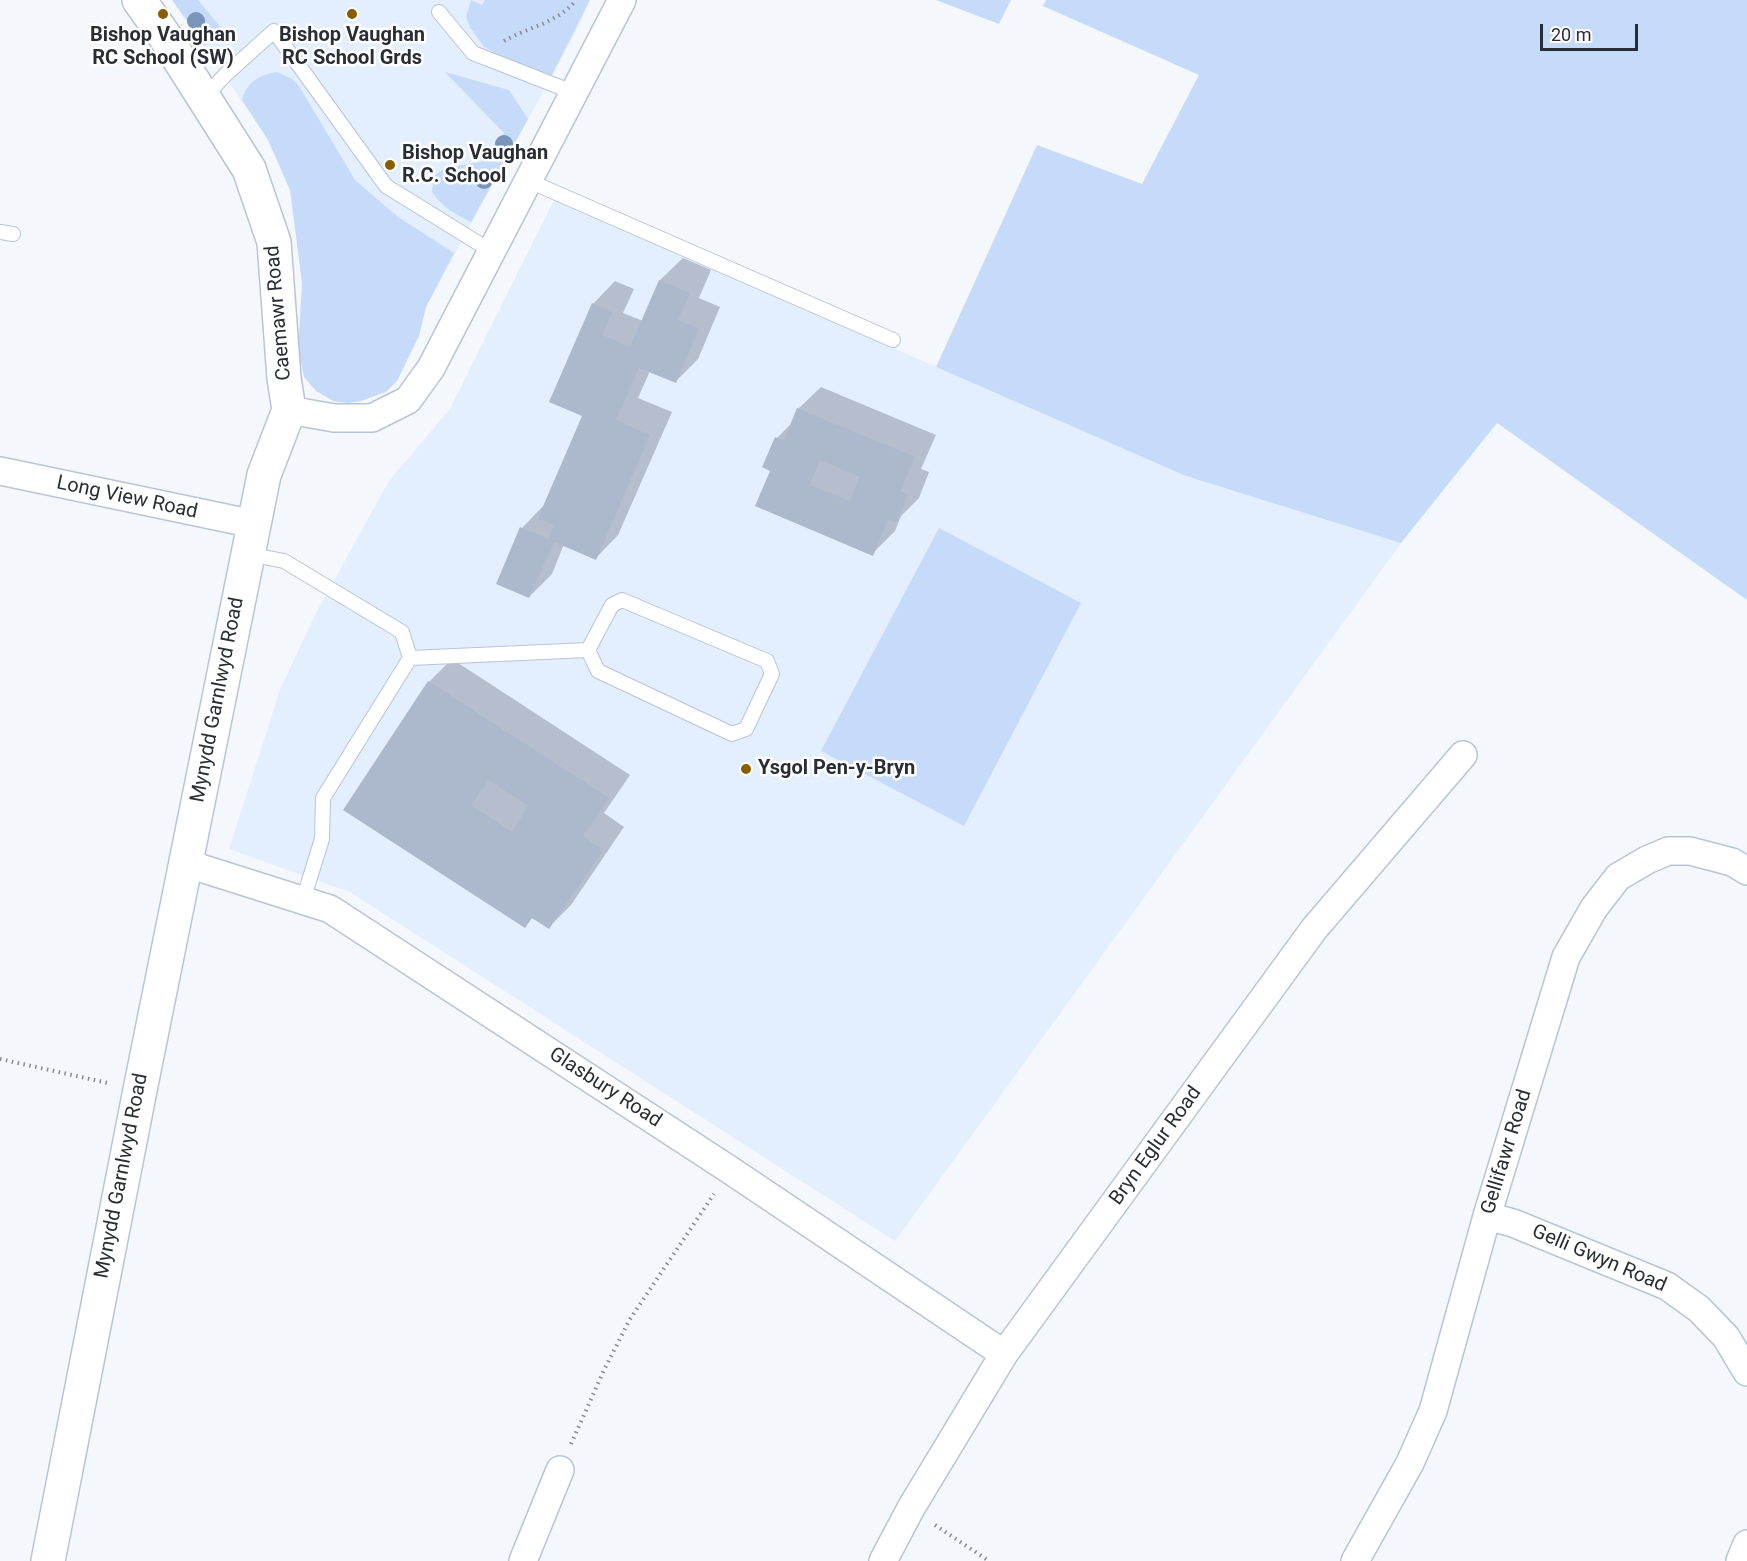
<!DOCTYPE html>
<style>
body{margin:0}
#map{position:relative;width:1747px;height:1561px;overflow:hidden;background:#f4f7fb;font-family:Roboto,sans-serif}
canvas{display:block}
.scale{position:absolute;left:1540px;top:24px;width:98px;height:27px;box-sizing:border-box;border:3px solid #292e36;border-top:0;padding-left:8px;font-size:18px;line-height:21px;white-space:nowrap;color:#292e36;-webkit-text-stroke:4px #fff;paint-order:stroke}
</style>
<div id="map">
<canvas width="1747" height="1561"></canvas>
<div class="scale">20 m</div>
</div>
<script>
const ctx = document.querySelector('canvas').getContext('2d');
ctx.lineJoin = 'round';
function fillPath(path, color) { ctx.fillStyle = color; ctx.fill(path, 'evenodd'); }
function stroke(path, color, width, dash) { ctx.strokeStyle = color; ctx.lineWidth = width; ctx.lineCap = dash ? 'butt' : 'round'; ctx.setLineDash(dash || []); ctx.stroke(path); }
function write(font, color, halo, rows, align = 'center') {
  ctx.font = font + ' Roboto,sans-serif'; ctx.lineWidth = 5; ctx.setLineDash([]); ctx.textBaseline = 'middle'; ctx.strokeStyle = halo; ctx.fillStyle = color; for (const [text, x, y, turn = 0] of rows) {
    ctx.save(); ctx.translate(x, y); ctx.rotate((+turn || 0) * Math.PI / 180); ctx.textAlign = isNaN(turn) ? turn : align; if (halo) ctx.strokeText(text, 0, 0); ctx.fillText(text, 0, 0); ctx.restore();
  }
}
fillPath(new Path2D(`
 M172,0H590L575,33L426,307L290,190L268,140L255,120Z
 M554,200L1186,476L1401,543L895,1241L350,892L229,849L280,690L315,615L389,481L450,409Z`), '#e3eeff');
fillPath(new Path2D(`
 M172,0H198L223,30L204,45Z
 M471,0L482,5L485,0H590L551,77L503,58L483,46L470,27L466,17Z
 M936,0H1011L999,24Z
 M1046,0H1747V600L1497,423L1401,543L1186,476L936,367L1037,145L1142,184L1199,75L1043,6Z
 M277,72L292,79L299,86L355,180L398,217L454,253L426,307L419,336L397,381L386,392L361,401L348,403L333,401L316,391L304,377L298,350L302,283L290,190L268,140L242,100C247,82 259,75 277,72Z
 M445,72L509,90L528,119L471,222C455,214 442,207 432,192L434,176L445,168L485,161L504,133Z
 M939,528L1081,603L964,826L821,751Z`), '#c6dbf9');
fillPath(new Path2D(`
 M683,258L711,270L699,298L720,307L698,359L675,382L650,371L638,398L672,412L618,535L596,558L564,544L552,574L529,597L522,528L544,505L584,415L593,304L615,281L634,289L623,313L643,321L660,280Z
 M821,387L936,435L921,469L929,472L919,498L901,516L895,531L872,554L772,470L777,438L793,422L798,409Z
 M452,659L630,775L604,813L624,827L571,905L549,927L533,917L525,926L345,810L429,682Z`), '#0003');
fillPath(new Path2D(`
 M659,280L690,293L678,320L699,329L676,383L639,368L616,420L650,435L596,560L554,542L529,598L496,584L520,527L548,539L554,525L538,518L582,416L549,402L592,303L612,312L602,335L630,347Z
 M797,408L915,457L900,491L908,494L897,522L888,519L873,556L755,506L770,471L762,467L775,437L784,440ZM820,460L860,477L850,501L810,485Z
 M428,681L609,798L583,836L603,850L549,929L532,918L525,928L343,810ZM489,780L528,806L512,832L471,805Z`), '#acb9cd');
const service = new Path2D(`
 M439,12L473,53L575,93
 M204,98L225,75L274,31L386,186L491,251
 M529,181L893,340
 M0,232L13,234
 M248,554L284,561L402,632L410,658L323,798L322,839L303,900
 M410,658L588,650L612,605L622,600L767,661L772,674L746,729L732,734L598,671L588,650`);
const minor = new Path2D(`
 M289,410L334,418H372L408,400L431,368L622,0
 M0,471L254,524
 M185,863L330,909L730,1170L1004,1354
 M1487,1216L1513,1223L1667,1286L1699,1309L1726,1337L1747,1372
 M523,1561L560,1470
 M883,1561L911,1508L1004,1354L1314,929L1463,755
 M1355,1561L1410,1463L1433,1411L1487,1216L1566,957L1594,908L1618,877L1647,860L1668,851H1690L1732,862L1747,871
 M1740,1561L1747,1544`);
const tertiary = new Path2D(`
 M48,1561L140,1090L264,475L289,410L284,378L274,242L249,169L164,35L139,0`);
stroke(service, '#b7c5d8', 16);
stroke(minor, '#b7c5d8', 30);
stroke(tertiary, '#b7c5d8', 36);
stroke(new Path2D(`
 M504,41C528,27 558,23 576,0
 M0,1059L108,1083
 M571,1444L604,1370L630,1319L714,1194
 M935,1525L989,1561`), '#878b92', 4, [1.5, 4.5]);
stroke(service, '#fff', 14);
stroke(minor, '#fff', 27);
stroke(tertiary, '#fff', 33);
ctx.fillStyle = '#7a95ba';
for (const [x, y] of [
 [196,21],
 [504,144],
 [484,180]
]) { ctx.beginPath(); ctx.arc(x, y, 9, 0, 2 * Math.PI); ctx.fill(); }
for (const [x, y, r, color] of [
 [163,14,6,"#895e00"],
 [352,14,6,"#895e00"],
 [390,165,6,"#895e00"],
 [746,769,6,"#895e00"]
]) { const dot = new Path2D(); dot.arc(x, y, r, 0, 2 * Math.PI); ctx.fillStyle = color; ctx.fill(dot); stroke(dot, '#fff', 2); }
write('bold 20px', '#292e36', '#fff', [
 ["Bishop Vaughan",163,36],
 ["RC School (SW)",163,59],
 ["Bishop Vaughan",352,36],
 ["RC School Grds",352,59],
 ["Bishop Vaughan",402,154,"left"],
 ["R.C. School",402,177,"left"],
 ["Ysgol Pen-y-Bryn",758,769,"left"]
]);
write('20px', '#292e36', '#fff', [
 ["Caemawr Road",279,313,-95],
 ["Long View Road",127,498,12],
 ["Mynydd Garnlwyd Road",218,700,-79],
 ["Glasbury Road",605,1088,33],
 ["Bryn Eglur Road",1156,1146,-54],
 ["Gellifawr Road",1507,1152,-73],
 ["Mynydd Garnlwyd Road",122,1176,-79],
 ["Gelli Gwyn Road",1599,1259,23]
]);
</script>
